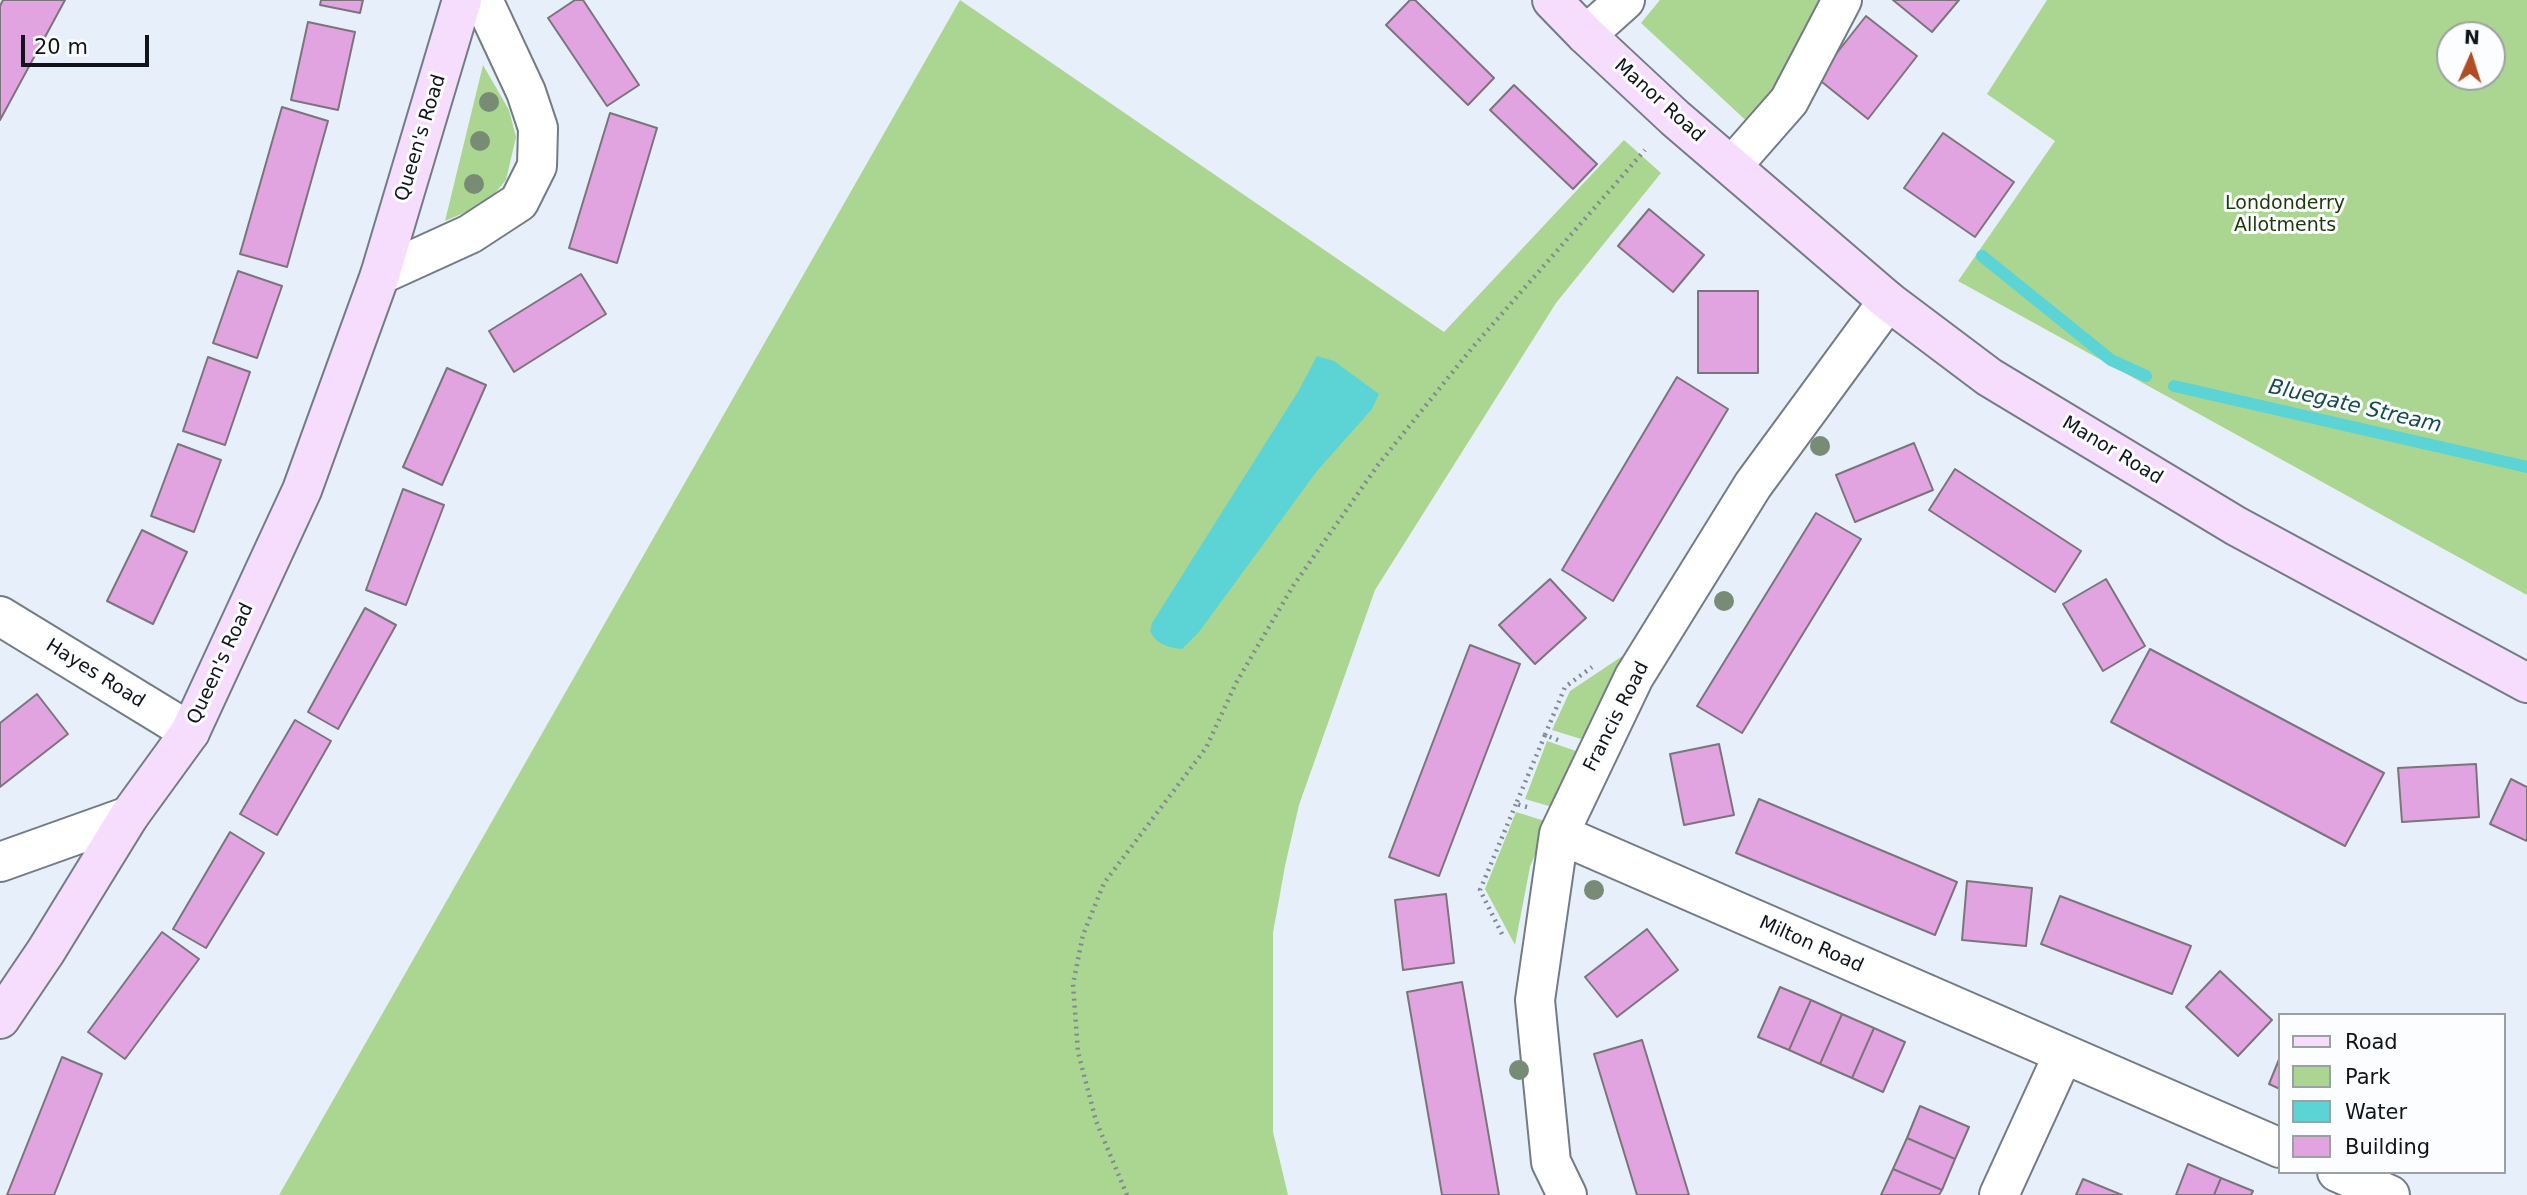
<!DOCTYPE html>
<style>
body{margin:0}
#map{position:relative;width:2527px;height:1195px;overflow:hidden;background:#e7f0fa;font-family:"DejaVu Sans",sans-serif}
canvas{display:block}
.legend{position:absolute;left:2278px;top:1013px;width:228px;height:161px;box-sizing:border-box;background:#fbfdff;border:2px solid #9da0a3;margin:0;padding:9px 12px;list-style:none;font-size:21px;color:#111418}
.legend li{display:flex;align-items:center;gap:14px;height:35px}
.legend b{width:35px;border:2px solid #9da0a3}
.north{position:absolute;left:2436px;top:21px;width:70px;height:70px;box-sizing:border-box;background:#fbfdff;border:2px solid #9da0a3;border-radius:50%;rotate:3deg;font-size:19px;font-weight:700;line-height:28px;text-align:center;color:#111418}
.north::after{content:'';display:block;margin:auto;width:24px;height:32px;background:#b24c22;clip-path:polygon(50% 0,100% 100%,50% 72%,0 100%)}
.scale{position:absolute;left:21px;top:35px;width:128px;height:32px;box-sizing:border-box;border:4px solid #111418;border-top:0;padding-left:9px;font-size:21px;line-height:24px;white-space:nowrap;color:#111418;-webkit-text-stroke:5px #fbfdff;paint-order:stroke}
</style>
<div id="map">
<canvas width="2527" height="1195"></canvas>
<ul class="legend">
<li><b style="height:9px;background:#f6dcfd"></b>Road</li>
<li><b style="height:19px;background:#aad692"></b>Park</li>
<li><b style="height:19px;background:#5cd4d5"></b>Water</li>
<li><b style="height:19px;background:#e1a4e1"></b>Building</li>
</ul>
<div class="north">N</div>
<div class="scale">20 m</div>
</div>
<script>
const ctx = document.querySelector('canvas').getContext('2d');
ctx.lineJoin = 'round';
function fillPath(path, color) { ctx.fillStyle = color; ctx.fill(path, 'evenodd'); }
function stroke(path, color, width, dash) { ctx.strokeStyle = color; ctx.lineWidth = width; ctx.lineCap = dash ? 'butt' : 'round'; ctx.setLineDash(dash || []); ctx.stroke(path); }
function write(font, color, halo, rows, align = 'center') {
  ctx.font = font + ' "DejaVu Sans",sans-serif'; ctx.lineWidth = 6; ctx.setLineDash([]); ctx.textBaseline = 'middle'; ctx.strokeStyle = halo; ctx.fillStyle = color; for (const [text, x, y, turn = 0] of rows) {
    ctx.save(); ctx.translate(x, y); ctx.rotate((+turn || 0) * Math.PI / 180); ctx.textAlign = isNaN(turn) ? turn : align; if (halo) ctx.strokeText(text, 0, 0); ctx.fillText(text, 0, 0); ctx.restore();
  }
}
fillPath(new Path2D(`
 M960,0L1444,332L1624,140L1661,173L1556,303L1375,590L1299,805L1285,866L1273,933V1132L1288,1195H279Z
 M1660,0H1831L1753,127L1641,23Z
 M2047,0H2527V595L1958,281L2055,141L1987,94ZM2450,35H2492V77H2450Z
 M483,65L509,110L516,137L506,180L487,203L445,221Z
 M1633,649L1581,739L1552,730L1570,691Z
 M1547,741L1576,751L1552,807L1525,799Z
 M1516,812L1548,822L1530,867L1515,945L1485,889Z`), '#aad692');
fillPath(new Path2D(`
 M1317,356L1334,361L1379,394L1372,409L1317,471L1199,632L1182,649C1168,648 1156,644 1150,631L1152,623L1299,390Z`), '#5cd4d5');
stroke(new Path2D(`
 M1982,256L2111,360L2146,376
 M2174,386L2527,467`), '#5cd4d5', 12);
const building = new Path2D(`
 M3,0H65L0,120V6Z
 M321,0H363L360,13L320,5Z
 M575,0H583L639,85L607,106L548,18Z
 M1410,0H1415L1494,78L1468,105L1386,25Z
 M1893,0H1959L1932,32Z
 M1866,16L1917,56L1868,119L1817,78Z
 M308,22L355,32L338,110L291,100Z
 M1514,85L1597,164L1573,189L1490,110Z
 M282,107L328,121L287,267L240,254Z
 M610,113L657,128L617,263L569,248Z
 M1943,133L2014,182L1975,237L1904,188Z
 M1649,209L1704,255L1673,292L1618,246Z
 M238,271L282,286L257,358L213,343Z
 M581,274L606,314L514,372L489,331Z
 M1698,291H1758V373H1698Z
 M208,357L250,372L225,445L183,431Z
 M447,368L486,385L442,485L403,467Z
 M1677,377L1728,409L1613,601L1562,570Z
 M1914,443L1933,490L1855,522L1836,475Z
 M178,444L221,460L194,532L151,516Z
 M1955,469L2081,551L2055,592L1929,510Z
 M403,489L444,505L406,605L366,590Z
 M1816,513L1861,539L1742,733L1697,706Z
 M142,530L187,552L153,624L107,601Z
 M1550,579L1586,618L1535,664L1499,625Z
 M2106,579L2145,646L2103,671L2063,604Z
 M365,608L396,625L338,729L308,712Z
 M1470,645L1520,664L1439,876L1389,857Z
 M2150,649L2384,773L2345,846L2111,722Z
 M37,694L68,734L0,787V723Z
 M295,720L331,741L277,835L240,814Z
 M1719,744L1734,815L1684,825L1670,754Z
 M2476,764L2479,817L2402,822L2398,768Z
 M2511,779L2527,787V841L2490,824Z
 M1759,799L1957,882L1935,935L1736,853Z
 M230,832L264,853L206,948L173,929Z
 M1967,881L2032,888L2026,946L1962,940Z
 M1446,894L1454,963L1403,970L1395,900Z
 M2060,896L2191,946L2172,994L2041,944Z
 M1647,929L1678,970L1617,1017L1585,977Z
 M162,932L199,959L125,1059L88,1032Z
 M2220,971L2272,1020L2238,1056L2186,1007Z
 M1462,982L1485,1114L1499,1195H1442L1438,1171L1407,992Z
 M1780,987L1811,1000L1789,1050L1758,1037Z
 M1811,1000L1842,1014L1820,1064L1789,1050Z
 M1842,1014L1874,1028L1852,1078L1820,1064Z
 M1874,1028L1905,1042L1883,1092L1852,1078Z
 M1642,1040L1689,1195H1637L1594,1054Z
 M62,1057L102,1074L54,1195H7Z
 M2280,1057V1089L2269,1084Z
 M1920,1106L1969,1127L1955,1159L1907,1138Z
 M1907,1138L1955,1159L1942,1190L1893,1169Z
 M2188,1164L2221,1178L2214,1195H2176Z
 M1893,1169L1942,1190L1939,1195H1881Z
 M2221,1178L2253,1191L2251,1195H2214Z
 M2083,1179L2122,1195H2076Z`);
fillPath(building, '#e1a4e1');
stroke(building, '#7c747c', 2);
const street = new Path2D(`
 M1586,35L1625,0
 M1732,166L1789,101L1842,0
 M380,275L470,234L519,202L537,166L538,128L526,92L483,0
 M0,616L190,732
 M1559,834L2280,1148
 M0,862L129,816
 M2337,1172L2390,1195
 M1567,1195L1551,1162L1535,1000L1559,834L1634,677L1753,485L1888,301
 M1999,1195L2063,1055`);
const secondary = new Path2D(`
 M1552,0L1586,35L1675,118L1888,301L1989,377L2236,526L2527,683
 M0,1019L46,951L129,816L190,732L302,490L380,275L462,0`);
stroke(street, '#737b84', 42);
stroke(secondary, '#737b84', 42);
stroke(new Path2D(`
 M1558,740L1545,735L1565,687L1592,667
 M1527,807L1516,804L1545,735
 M1502,934L1480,890L1516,804
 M1127,1195L1096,1121L1078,1052L1073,984L1083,935L1104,883L1206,748L1236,683L1293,586L1378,465L1472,348L1645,150`), '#838990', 4.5, [2, 5]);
stroke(street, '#fff', 38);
stroke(secondary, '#f6dcfd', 38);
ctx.fillStyle = '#788b74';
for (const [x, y] of [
 [489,102],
 [480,141],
 [474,184],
 [1820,446],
 [1724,601],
 [1594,890],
 [1519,1070]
]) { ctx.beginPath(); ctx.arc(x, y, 10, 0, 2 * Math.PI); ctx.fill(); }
write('19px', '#111418', '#fbfdff', [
 ["Manor Road",1659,101,42],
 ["Queen's Road",421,138,-73],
 ["Manor Road",2112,451,31],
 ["Queen's Road",221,664,-65],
 ["Hayes Road",95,674,32],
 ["Francis Road",1617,717,-63],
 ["Milton Road",1811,945,24]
]);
write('19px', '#1d3907', '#fbfdff', [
 ["Londonderry",2285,204],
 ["Allotments",2285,226]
]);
write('italic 21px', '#164b4c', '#fbfdff', [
 ["Bluegate Stream",2355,407,13]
]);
</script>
